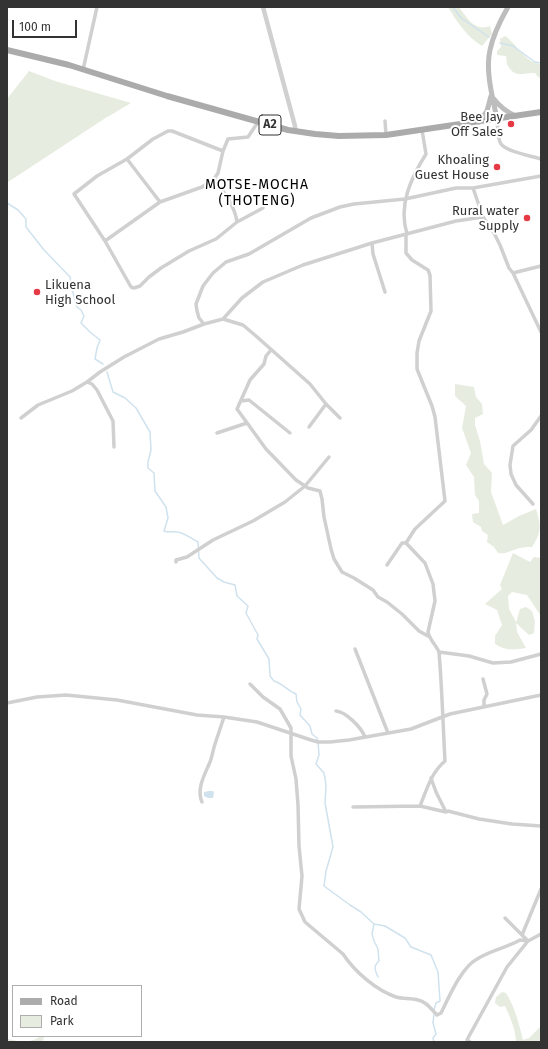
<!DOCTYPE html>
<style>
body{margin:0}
#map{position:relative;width:548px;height:1049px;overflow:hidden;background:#fff;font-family:"Fira Sans",sans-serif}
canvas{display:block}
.frame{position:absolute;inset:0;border:8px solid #333;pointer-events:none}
.legend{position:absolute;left:12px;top:985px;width:130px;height:52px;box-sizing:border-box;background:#fff;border:1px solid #adadad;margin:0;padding:5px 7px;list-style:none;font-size:12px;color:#333}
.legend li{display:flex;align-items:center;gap:8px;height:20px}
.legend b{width:20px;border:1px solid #adadad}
.scale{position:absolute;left:12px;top:20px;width:65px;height:18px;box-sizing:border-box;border:2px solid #333;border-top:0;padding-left:5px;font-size:12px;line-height:14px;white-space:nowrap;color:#333;-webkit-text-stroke:3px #fff;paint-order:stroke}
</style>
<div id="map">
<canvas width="548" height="1049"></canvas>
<div class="frame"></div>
<ul class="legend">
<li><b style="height:5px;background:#ababab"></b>Road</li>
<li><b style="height:11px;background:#e6ecdf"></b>Park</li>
</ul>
<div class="scale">100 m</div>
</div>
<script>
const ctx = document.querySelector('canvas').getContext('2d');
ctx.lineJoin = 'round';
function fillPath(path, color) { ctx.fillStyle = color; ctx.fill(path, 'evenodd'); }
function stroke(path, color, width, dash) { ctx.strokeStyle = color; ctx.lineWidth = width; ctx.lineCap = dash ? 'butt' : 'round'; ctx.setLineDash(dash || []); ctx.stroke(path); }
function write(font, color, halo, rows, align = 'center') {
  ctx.font = font + ' "Fira Sans",sans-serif'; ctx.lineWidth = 4; ctx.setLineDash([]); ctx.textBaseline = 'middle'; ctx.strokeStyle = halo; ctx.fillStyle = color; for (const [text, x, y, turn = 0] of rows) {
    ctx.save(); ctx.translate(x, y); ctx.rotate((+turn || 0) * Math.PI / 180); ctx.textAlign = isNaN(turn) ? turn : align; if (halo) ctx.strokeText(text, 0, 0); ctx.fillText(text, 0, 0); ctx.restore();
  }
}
fillPath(new Path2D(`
 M448,7H459C467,18 475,32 490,26L492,34L482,46C467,37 457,22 448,7Z
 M505,36C517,44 525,63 541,64V78L538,77L535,73C523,72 516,79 508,66C506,63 507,59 506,56L497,55V51L501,47L500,39Z
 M29,71L55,81L131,103L104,119L8,182L7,181V99Z
 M455,384L474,387L476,397L482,404L483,414L475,418V425L480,441L484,464L492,473L491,492L503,525L519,516L536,509C541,526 542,532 532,547C526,547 520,547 514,550C507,552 506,554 498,553L494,547L487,542L488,535L482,531L481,527L473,522L472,514L479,513V501L475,495L474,477L466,465L471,453L462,428L466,406L455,396Z
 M513,553L530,562L534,557L541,558V616L527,595L512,592L508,596L509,609L516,622L517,632L526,648C515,650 505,651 495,644V636L502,625L497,610L485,604L502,589L500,585Z
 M526,607L532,611L535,621L534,633L529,635L516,623L520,609Z
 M502,992L506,993C515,1007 519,1024 523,1040L529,1038L541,1026V1042H516C516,1030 510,1017 505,1006L500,1007L495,1003L496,997Z
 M40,1036H44L43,1042H7V1038C16,1042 32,1044 40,1036Z`), '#e6ecdf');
fillPath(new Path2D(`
 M209,791H213L214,793L213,798H208L204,796V792Z`), '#cfe2ee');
stroke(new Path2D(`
 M453,7L461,18L489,37
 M500,43L513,46L535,62L541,63
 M7,203L18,210L26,219V227L44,250L70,277L73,293L77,307L81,310L84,316L81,323L90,332L100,340L97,348L95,359L103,364
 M107,372L113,392L125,398L136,408L150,432L151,450L148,462V468L154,473L155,491L166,507L168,518L164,531C169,533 172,531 177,532C182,532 193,539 198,542L199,558L217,578L224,582L235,585L237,596L248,606L246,613L258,635L257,639L269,659L270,676L274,681C282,683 288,691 296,694L297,702L301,709L300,715L310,726L312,734L317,738L318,742L319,755L316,764L324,773L325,778L326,786L325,803L333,847L326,871L324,886L350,905L361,912L374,924L385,926L405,938L411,947L431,955L438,972L440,1001L436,1003L434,1010
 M374,924L372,934L374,941L378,949L379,961C373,966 375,970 378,977
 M434,1042L433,1038L436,1034L433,1023L434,1014`), '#cfe2ee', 1.5);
stroke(new Path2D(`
 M83,70L97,7
 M497,119C498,127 497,138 501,144C507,152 532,156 541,159
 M385,121L386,135
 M258,122L248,137L228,139L223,151L172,131H168L153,139L127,159L97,176L74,194L105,241L131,287L134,288L140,286L149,277L161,268L189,251L216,239L237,222L263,208
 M127,159L160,202
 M214,179C223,191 235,206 237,222
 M473,188L483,217L494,233L500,245L509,268L513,273L541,332
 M407,234C398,205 411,178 426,154L422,130
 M105,241L160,202L202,187L214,179L218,173L223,151
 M372,243L373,254L385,292
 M513,273L541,266
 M223,319L243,325L256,336L310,384L326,404L340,418
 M204,324L199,318L197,311L196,304L203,286L213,273L226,262L249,254L311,218L340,207L354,204L405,199L456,188H473L541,176
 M271,350L266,356L264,364L250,380L237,409L266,449L296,480L308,488L320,491L322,499L324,517L331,549L334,559L342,572L354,578L373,590L378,597L387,602L402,614L419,631L428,636
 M87,382L92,384L97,390L113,421L114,447
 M241,401L249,400L290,433
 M21,418L38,405L72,391L87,382L100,372L124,357L159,339L183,332L204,324L223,319L242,298L263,282L303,265L372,243L456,221L483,217
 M309,427L326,404
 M217,433L247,423
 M533,504L516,485L511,474L510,465L513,446L531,430L541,416
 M406,543L425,563L433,584L435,601L428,632C429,639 436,645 439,652C442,688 443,725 445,761C431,773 427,789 420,806
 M176,562V560L187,557L213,540L253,521L285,502L305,486L329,457
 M387,565L402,543H406L415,529L445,501L435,417L432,406L417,369V353L419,341L431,311L430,275L428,270L412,260L406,253V234
 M355,649L388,733
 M439,652L469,656L493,663L511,662L541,654
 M483,679L487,694L484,700V706
 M250,684L263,697L280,709L291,728V756L296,779L298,805L299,846L302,876L299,909L305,922L343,954C355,972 376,990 396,997C403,999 411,998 418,1000C426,1001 432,1010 437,1015L441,1013C449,997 461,968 477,959C491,950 506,948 520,940L528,941
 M7,703L37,697L66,695L117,700L197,715L224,717L257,722L311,740L318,742H330L349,740L411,729L450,714L541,695
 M336,711C346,712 361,727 365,737
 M431,778L436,792L446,812L448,811L479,819L512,824L541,826
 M202,802C196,789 205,774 210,762C212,757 213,750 215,744C218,735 221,726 224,717
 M353,807L420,806L446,812
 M505,918L528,941
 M522,935L541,889
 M470,1042L467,1040L468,1038L507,967L528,941L541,934`), '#d0d0d0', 3.5);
stroke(new Path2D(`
 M263,7L295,126V131`), '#d0d0d0', 4.5);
stroke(new Path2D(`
 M493,98C500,107 506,112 516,116
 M497,119C493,99 485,71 490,50C493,35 500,21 508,7
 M479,122L487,111L491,96`), '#bdbdbd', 5);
stroke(new Path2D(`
 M7,50L69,65L167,96L288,130L315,134L339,136L386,135L541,112`), '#ababab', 6);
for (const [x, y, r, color] of [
 [511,124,4,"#e63946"],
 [497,167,4,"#e63946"],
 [527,218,4,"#e63946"],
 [37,292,4,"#e63946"]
]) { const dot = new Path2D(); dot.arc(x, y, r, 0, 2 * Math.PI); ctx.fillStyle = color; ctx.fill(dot); stroke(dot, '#fff', 1.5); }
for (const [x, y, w] of [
 [270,125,22]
]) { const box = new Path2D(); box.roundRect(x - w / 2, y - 10, w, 20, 3); ctx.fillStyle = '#fff'; ctx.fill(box); stroke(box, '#333', 1); }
write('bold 12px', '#333', null, [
 ["A2",270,125]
]);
write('13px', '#333', '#fff', [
 ["Bee Jay",503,117],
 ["Off Sales",503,132],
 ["Khoaling",489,160],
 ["Guest House",489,175],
 ["Rural water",519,211],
 ["Supply",519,226],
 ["Likuena",45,285,"left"],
 ["High School",45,300,"left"]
], 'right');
ctx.letterSpacing = '1px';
write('14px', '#000', '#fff', [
 ["MOTSE-MOCHA",257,185],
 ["(THOTENG)",257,201]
]);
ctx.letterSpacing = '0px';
</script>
